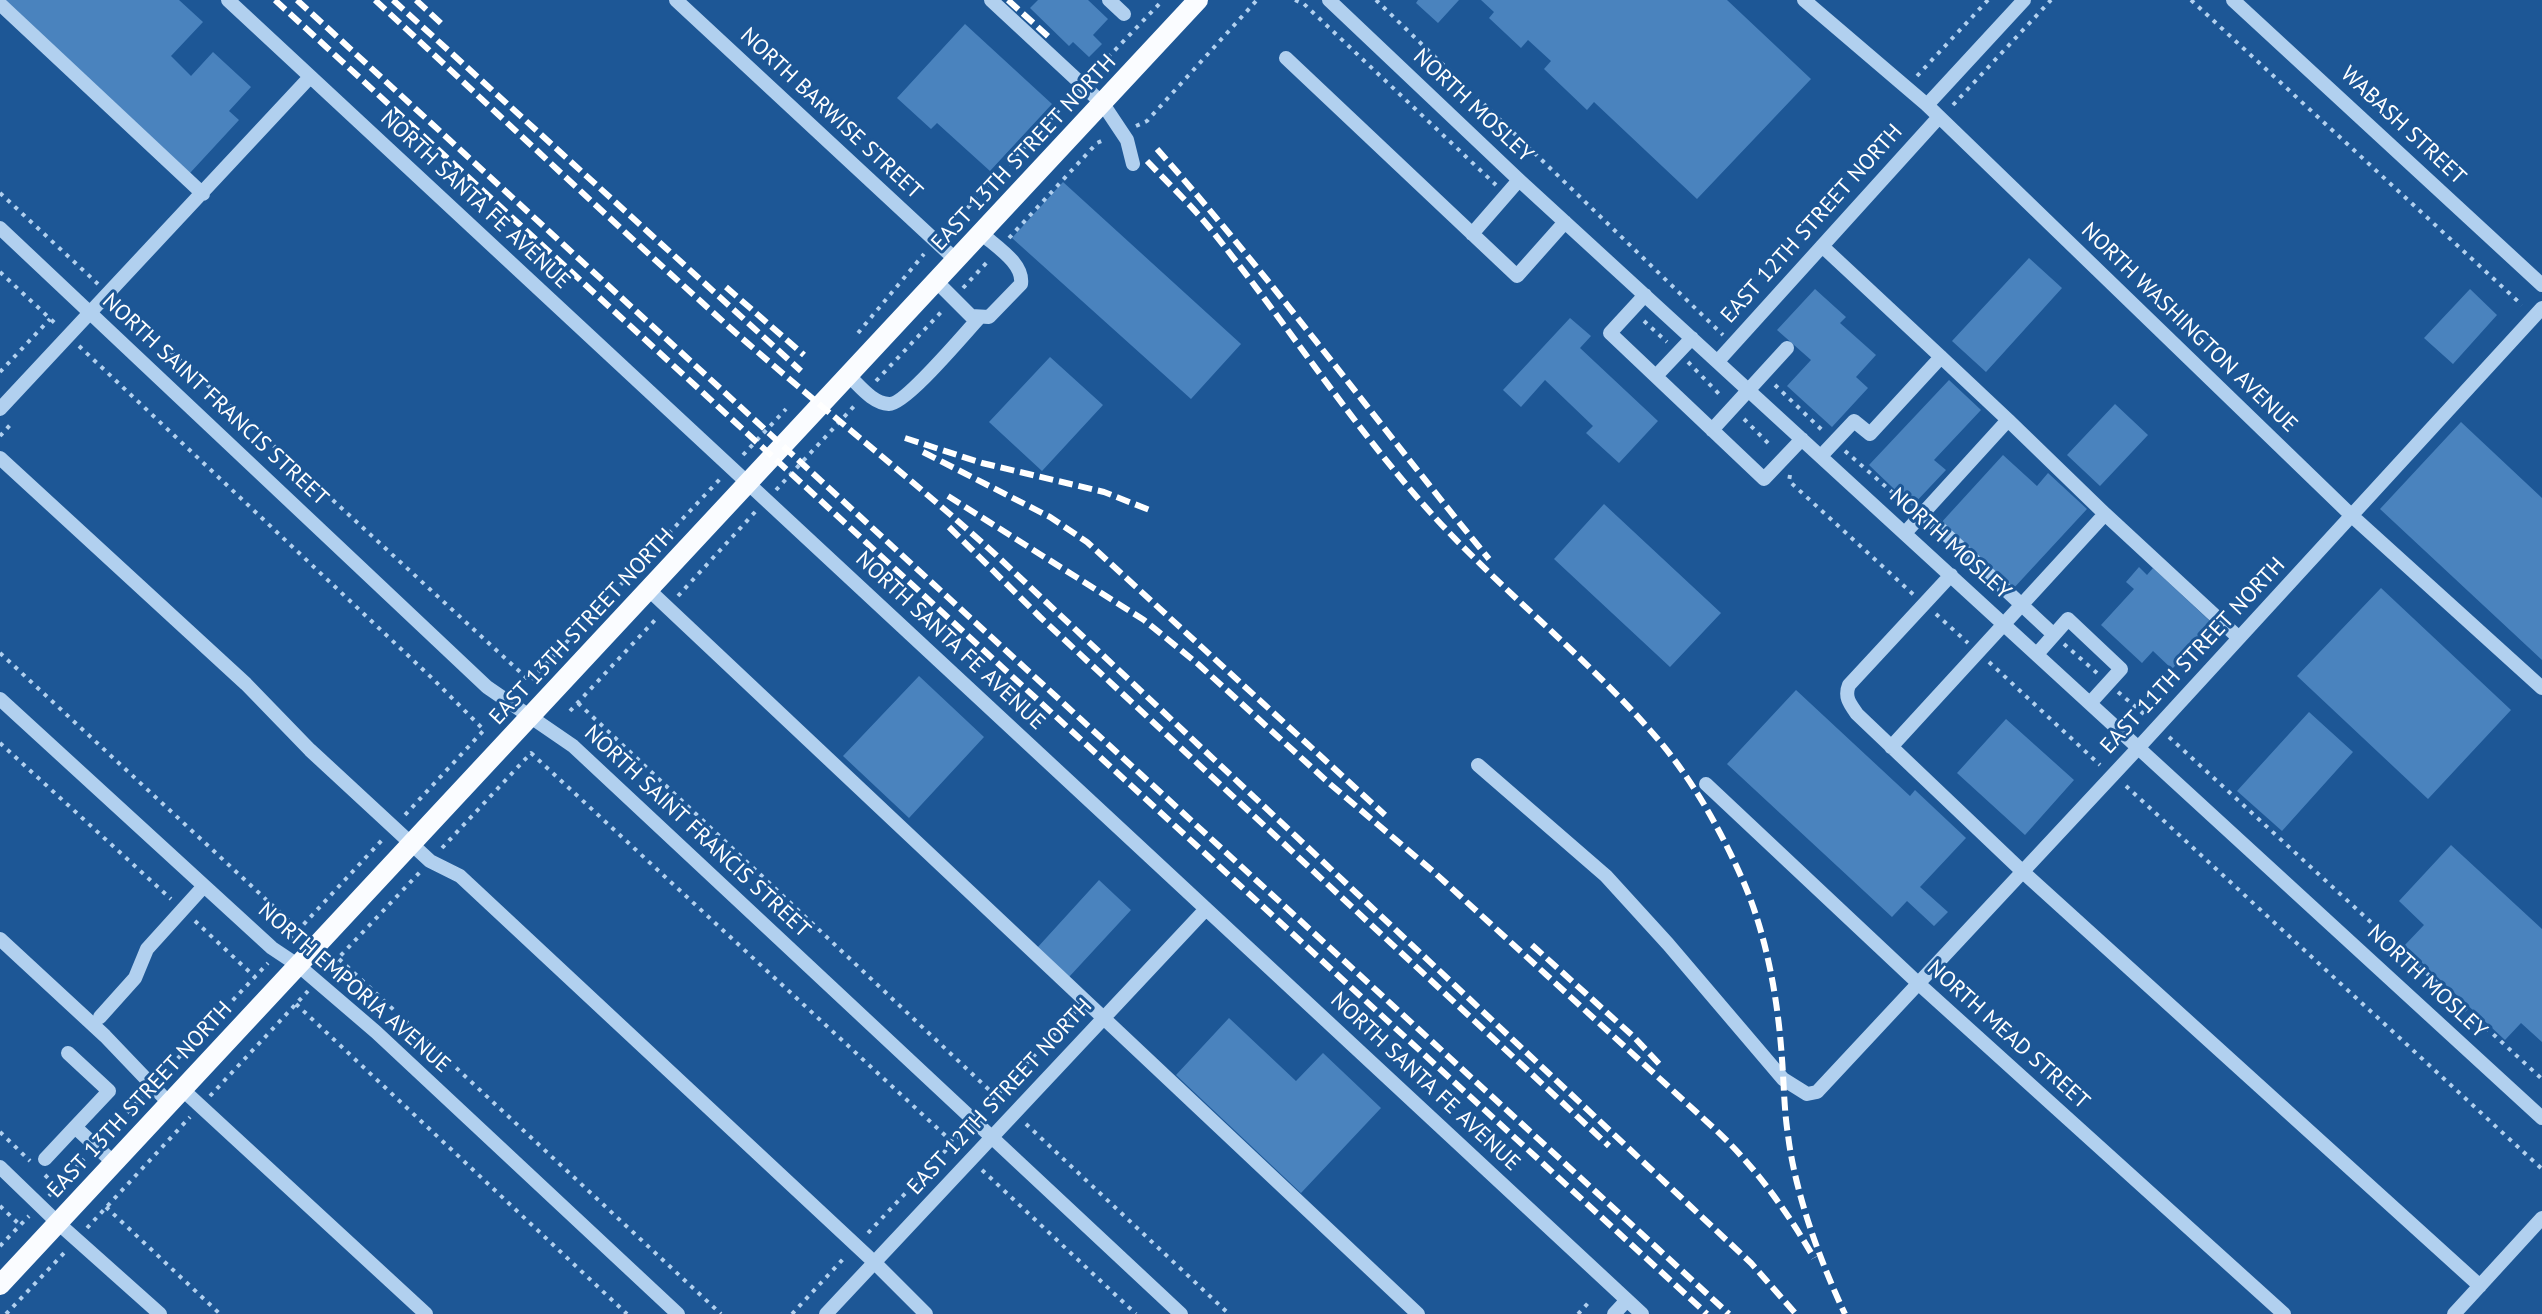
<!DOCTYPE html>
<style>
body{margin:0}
canvas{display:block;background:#1d5796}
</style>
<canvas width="2542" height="1314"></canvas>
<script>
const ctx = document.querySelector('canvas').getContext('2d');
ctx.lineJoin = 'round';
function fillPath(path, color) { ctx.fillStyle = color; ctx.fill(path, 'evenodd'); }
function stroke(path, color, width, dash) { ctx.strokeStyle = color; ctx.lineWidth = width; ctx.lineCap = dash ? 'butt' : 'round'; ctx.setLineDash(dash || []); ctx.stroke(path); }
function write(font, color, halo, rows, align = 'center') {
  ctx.font = font + ' "PT Sans",sans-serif'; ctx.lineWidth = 6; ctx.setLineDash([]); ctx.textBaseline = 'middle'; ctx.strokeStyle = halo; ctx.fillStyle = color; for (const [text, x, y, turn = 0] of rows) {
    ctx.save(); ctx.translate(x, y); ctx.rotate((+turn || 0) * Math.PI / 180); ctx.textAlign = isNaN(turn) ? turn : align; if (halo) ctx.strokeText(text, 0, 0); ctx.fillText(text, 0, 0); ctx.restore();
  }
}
fillPath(new Path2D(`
 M5,0H179L203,22L171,56L191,76L213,52L251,87L229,111L239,120L190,173Z
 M1038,0H1088L1108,19L1093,35L1102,44L1089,57L1073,42L1069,46L1030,8Z
 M1418,0H1459L1438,23L1416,3Z
 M1481,0H1727L1811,79L1697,199L1594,102L1587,110L1544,69L1551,61L1528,40L1521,48L1489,18L1494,12Z
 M965,24L1052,104L990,171L937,123L931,129L897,98Z
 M1063,182L1241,344L1191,399L1012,238Z
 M2029,258L2062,288L1986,372L1952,341Z
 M1815,289L1846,317L1840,323L1876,355L1856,377L1868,388L1832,427L1787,386L1811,360L1777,330Z
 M2470,289L2497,315L2453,364L2424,338Z
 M1570,318L1591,336L1580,348L1658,421L1619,463L1586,433L1593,426L1545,380L1521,407L1503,390Z
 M1050,357L1103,405L1042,471L989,422Z
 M1949,380L1981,410L1934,460L1946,470L1912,506L1869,465Z
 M2115,404L2148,435L2100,486L2067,455Z
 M2461,422L2542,498V660L2380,509Z
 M2003,455L2037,486L2048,473L2087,509L2012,590L1940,524Z
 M1604,504L1721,613L1670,667L1554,559Z
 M2139,567L2147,575L2153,568L2214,625L2172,669L2153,651L2142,663L2101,625L2134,589L2126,582Z
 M2381,588L2511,710L2428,799L2297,676Z
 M919,676L984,737L909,818L843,756Z
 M1796,690L1910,796L1915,790L1966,838L1920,887L1948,912L1934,926L1907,901L1892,917L1727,764Z
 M2309,712L2353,752L2282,831L2237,791Z
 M2006,719L2074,780L2025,835L1957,773Z
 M2451,845L2542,929V1042L2521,1023L2505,1040L2404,946L2424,925L2399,901Z
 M1099,880L1131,910L1069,977L1037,948Z
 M1229,1018L1296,1081L1323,1053L1381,1108L1301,1193L1176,1075Z`), '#4a83be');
stroke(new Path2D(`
 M1295,0L1304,4L1496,185
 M1376,0L1723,335
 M2191,0L2522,305
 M1094,72L1163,0
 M1917,76L1988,0
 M1953,105L2051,0
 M1136,126L1147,121L1257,0
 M0,193L98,284
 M947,230L1072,96
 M1009,238L1097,143L1106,139
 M0,272L58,326
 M963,288L990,259
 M119,304L530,681L720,479
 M1644,321L1667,342
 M858,333L924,254
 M79,346L433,679L484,730L404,816
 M1688,362L1721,396
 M0,372L50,319
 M876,381L944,309
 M1775,385L1824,432
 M1744,419L1772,447
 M0,436L12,423
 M1845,451L1908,506
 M743,455L786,409
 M1790,475L1789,481L1914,595
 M776,490L857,403
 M678,596L756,511
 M1936,614L1968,643
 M2064,644L2097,673
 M0,653L299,930
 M1989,662L2100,765
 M2118,692L2145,715
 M578,703L1002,1102
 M570,711L655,620
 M2169,737L2542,1079
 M0,743L171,899
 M2126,786L2542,1169
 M442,848L531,753L961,1150
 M195,921L255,977
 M290,939L382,840
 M339,959L721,1314
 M327,970L420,872
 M296,1004L627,1314
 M164,1073L268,963
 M210,1096L308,991
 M985,1108L1075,1012
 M1026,1124L1229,1314
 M0,1132L30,1161
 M107,1135L142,1097
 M982,1170L1136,1314
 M45,1175L57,1187
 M49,1196L84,1159
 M0,1206L20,1225
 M106,1207L220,1314
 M87,1228L190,1117
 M868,1233L963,1132
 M0,1246L29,1216
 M6,1314L65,1252
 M792,1314L845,1257
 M1578,1314L1591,1300`), '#b1d0ef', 4, [4, 6]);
stroke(new Path2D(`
 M228,0L1642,1314
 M676,0L956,260
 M991,0L1103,104L1127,140L1133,164
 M1109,0L1124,14
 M1329,0L1519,180L2542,1118
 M1804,0L1927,105L2352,516L2542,688
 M2233,0L2542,285
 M0,4L203,194
 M1286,58L1517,276L1565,222
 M1927,105L2024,0
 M0,228L487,687L573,746L1181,1314
 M1472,234L1519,180
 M1822,246L1941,357
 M936,281L971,316L989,317L1021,284C1024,263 995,246 981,233
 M1645,295L1610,333L1764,479L1802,439
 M1718,361L1939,117
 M848,375C860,386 872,403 889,404C905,405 965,333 979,318
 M1656,376L1692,338
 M0,409L310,77
 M1712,430L1787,348
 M1821,456L1854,421L1870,434L1941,357L2008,420
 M0,458L246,684L310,750L430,861L460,876L875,1263L926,1314
 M1923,513L2054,635
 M2105,514L2239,638
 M1951,575L1849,685C1844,697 1850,704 1857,714L2023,872L2480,1286
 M649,590L1418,1314
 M2037,654L2068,619L2121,669L2091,702
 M0,699L272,948L299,966L376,1032L678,1314
 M1891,747L2105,514L2008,420L1905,533
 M1478,765L1606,876L1668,944L1783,1079L1807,1094L1817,1092L2139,747L2542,308
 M1706,784L1920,985L2284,1314
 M0,939L105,1036L170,1104
 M100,1017L135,978L147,949L204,886
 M68,1053L109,1091L75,1127L114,1163
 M183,1090L426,1314
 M45,1159L75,1127
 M0,1167L58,1223L160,1314
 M826,1314L1206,909
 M1614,1314L1627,1300
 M2454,1314L2542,1218`), '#b1d0ef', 14);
stroke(new Path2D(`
 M0,1285L1198,0`), '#fafcff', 20);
stroke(new Path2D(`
 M275,0L1707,1314
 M297,0L1729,1314
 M375,0C493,109 609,219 728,326C816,404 909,476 996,555L1751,1263L1796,1314
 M393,0L801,371
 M416,0L445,27
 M1008,0L1051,39
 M1157,149C1274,281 1377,423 1489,559
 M1147,161C1168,183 1190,204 1209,227C1282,317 1345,415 1422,503C1492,583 1578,649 1649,729C1689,773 1720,828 1744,883C1767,937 1778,1000 1782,1059C1784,1084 1784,1110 1788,1135C1795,1193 1820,1261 1845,1314
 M726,287L804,355
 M905,438L982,463L1104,492L1152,511
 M923,452L1050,517L1087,542L1385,815
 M948,496L1144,620L1198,664L1330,784L1435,873L1717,1131C1756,1168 1787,1211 1814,1258
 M949,527L1040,617L1609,1146
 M1532,945L1634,1037L1663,1068`), '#fff', 6, [14, 6]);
write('22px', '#fff', '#1d5796', [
 ["NORTH MOSLEY",1473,106,43],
 ["NORTH BARWISE STREET",831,114,43],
 ["WABASH STREET",2403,126,43],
 ["EAST 13TH STREET NORTH",1024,153,-47],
 ["NORTH SANTA FE AVENUE",475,200,43],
 ["EAST 12TH STREET NORTH",1812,224,-48],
 ["NORTH WASHINGTON AVENUE",2189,328,44],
 ["NORTH SAINT FRANCIS STREET",215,400,43],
 ["NORTH MOSLEY",1950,544,42],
 ["EAST 13TH STREET NORTH",582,627,-47],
 ["NORTH SANTA FE AVENUE",950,641,43],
 ["EAST 11TH STREET NORTH",2193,656,-47],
 ["NORTH SAINT FRANCIS STREET",697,832,43],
 ["NORTH MOSLEY",2427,982,43],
 ["NORTH EMPORIA AVENUE",354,988,41],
 ["NORTH MEAD STREET",2008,1035,42],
 ["NORTH SANTA FE AVENUE",1425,1082,43],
 ["EAST 12TH STREET NORTH",1000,1097,-47],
 ["EAST 13TH STREET NORTH",140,1100,-47]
]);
</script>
